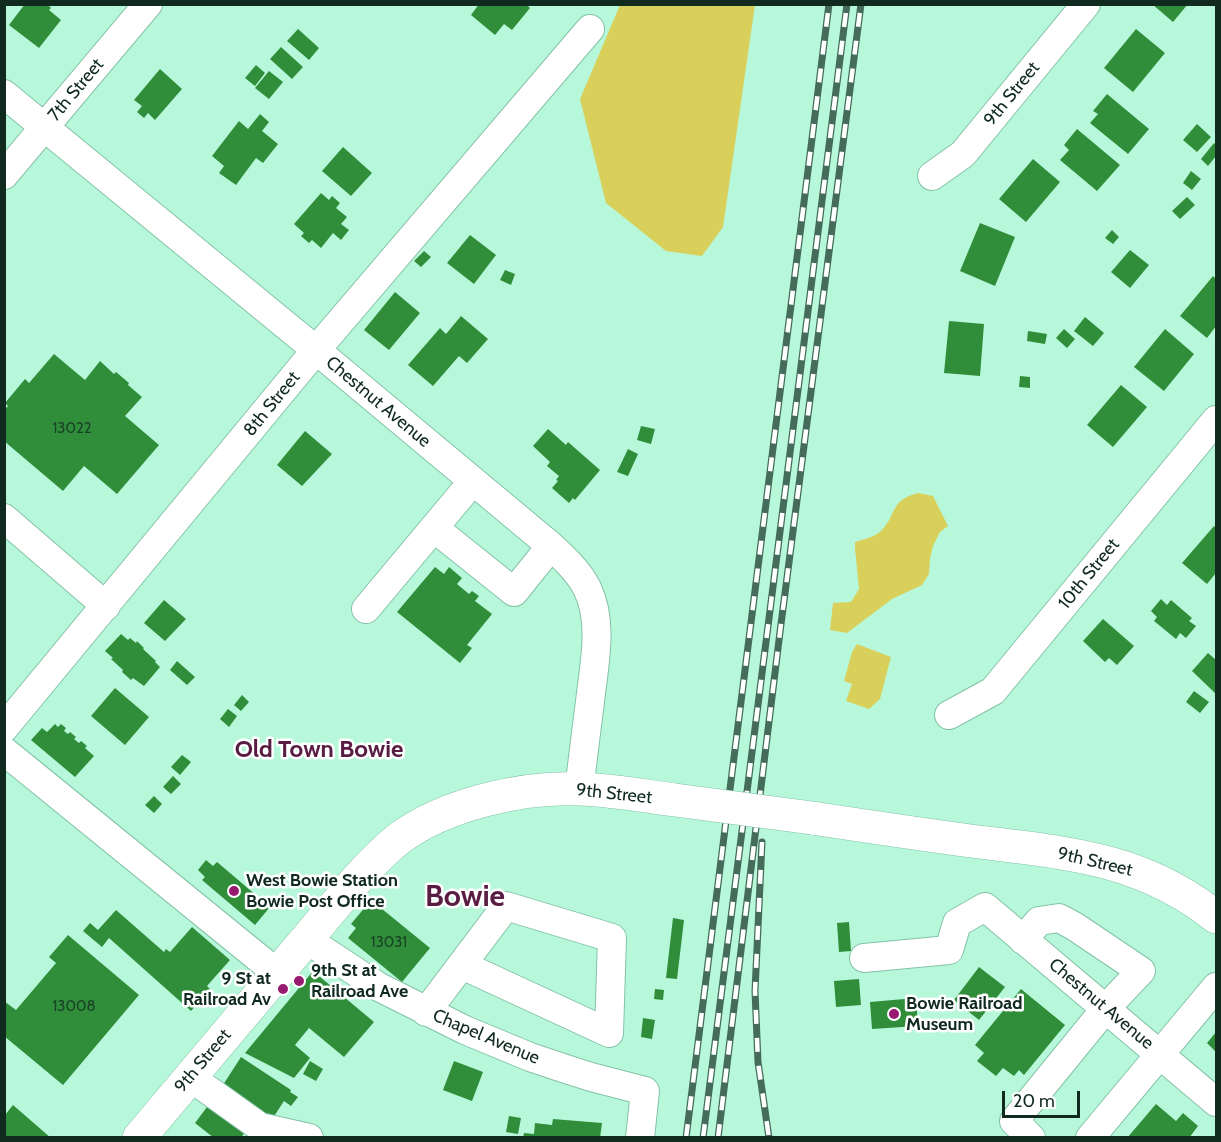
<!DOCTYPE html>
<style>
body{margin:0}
#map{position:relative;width:1221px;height:1142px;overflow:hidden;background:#b8f8da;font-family:Cabin,sans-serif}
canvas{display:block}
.frame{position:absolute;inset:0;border:6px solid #112a20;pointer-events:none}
.scale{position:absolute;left:1002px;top:1091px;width:78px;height:27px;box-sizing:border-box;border:3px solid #112a20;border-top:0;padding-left:8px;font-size:18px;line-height:21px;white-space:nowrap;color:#112a20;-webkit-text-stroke:4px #fff;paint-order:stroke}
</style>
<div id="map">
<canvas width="1221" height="1142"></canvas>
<div class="frame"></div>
<div class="scale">20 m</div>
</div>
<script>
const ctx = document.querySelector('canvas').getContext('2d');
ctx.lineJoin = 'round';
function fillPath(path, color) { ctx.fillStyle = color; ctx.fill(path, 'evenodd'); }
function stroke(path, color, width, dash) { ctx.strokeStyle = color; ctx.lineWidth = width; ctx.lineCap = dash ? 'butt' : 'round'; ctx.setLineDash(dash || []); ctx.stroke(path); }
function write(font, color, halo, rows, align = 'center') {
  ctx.font = font + ' Cabin,sans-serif'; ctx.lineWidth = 5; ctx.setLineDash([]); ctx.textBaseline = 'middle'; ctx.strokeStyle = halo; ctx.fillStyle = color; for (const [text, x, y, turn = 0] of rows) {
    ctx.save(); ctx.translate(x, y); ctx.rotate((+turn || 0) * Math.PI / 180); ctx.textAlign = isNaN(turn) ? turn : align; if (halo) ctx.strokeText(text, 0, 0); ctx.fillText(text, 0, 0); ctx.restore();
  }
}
fillPath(new Path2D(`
 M620,5H755L723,227L702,256L666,251L606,203L580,99Z
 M918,493L933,496L948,526L940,532L933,546L930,558L929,574L922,585L892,599L847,633L830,630L833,603L851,602L859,589L855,548V542C865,539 875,537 882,530C897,514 890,500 918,493Z
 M857,644L891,657L880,699L869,709L846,701L852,684L844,681L852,652Z`), '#d9d05b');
fillPath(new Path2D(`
 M25,4H47L51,8L49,10L61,20L39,48L9,25Z
 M479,4H526L530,8L512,30L504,24L495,35L471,15Z
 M1152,4H1188L1173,22Z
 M298,29L319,48L309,60L287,41Z
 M1136,29L1165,53L1133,92L1104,68Z
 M281,47L303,67L292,79L270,59Z
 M256,65L265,73L255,86L245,78Z
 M160,69L182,89L155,120L148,113L144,118L137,112L142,106L134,100Z
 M269,71L283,82L269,99L255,88Z
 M1107,94L1149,129L1128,154L1090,123L1098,114L1093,111Z
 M260,114L269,122L262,131L278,144L263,163L256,158L236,185L219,173L224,166L212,156L239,121L248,129Z
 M1197,124L1211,137L1197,152L1183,140Z
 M1077,129L1120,165L1097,191L1060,160L1069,150L1064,145Z
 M1214,143L1216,146V156L1208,166L1201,159Z
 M343,147L372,173L351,196L322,171Z
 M1033,159L1060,182L1026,222L999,199Z
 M1191,171L1201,179L1192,190L1183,183Z
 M321,193L329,200L332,196L340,203L336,208L347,217L341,224L349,230L341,240L333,233L321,248L312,240L309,243L301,236L304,233L294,224Z
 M1187,197L1195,205L1180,219L1172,211Z
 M980,223L1015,237L995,286L960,271Z
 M1112,230L1119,237L1113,244L1105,238Z
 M470,235L496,255L474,284L447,263Z
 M1130,250L1149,265L1130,288L1111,272Z
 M424,251L431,257L421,267L414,261Z
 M505,270L515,274L511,285L500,280Z
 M1213,276L1216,279V326L1207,338L1180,316Z
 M395,292L420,313L389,350L364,330Z
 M461,316L488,339L467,363L459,356L433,386L408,365L440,328L446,334Z
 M1085,317L1104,333L1093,346L1074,331Z
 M949,321L984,324L980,376L944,373Z
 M1064,329L1075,339L1067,348L1056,338Z
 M1165,329L1194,354L1164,391L1134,367Z
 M1028,331L1047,334L1045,344L1027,341Z
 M54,354L85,380L100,361L114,374L116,372L129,383L128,385L142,397L125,416L159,445L117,494L84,466L63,491L4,441V410L8,406L5,403L25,379L29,383Z
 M1020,376L1030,377V388L1019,387Z
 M1121,385L1147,407L1113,447L1087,425Z
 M641,426L655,429L651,444L637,440Z
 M548,429L566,445L568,442L600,470L575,500L573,498L569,503L552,488L558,481L556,480L559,476L547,466L550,462L533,446Z
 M305,431L332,454L302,486L277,465Z
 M628,449L638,454L628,476L617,472Z
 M1214,526L1216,528V573L1207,584L1182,563Z
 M435,567L444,574L449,567L462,578L457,584L469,594L472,591L479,596L475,601L492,614L467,645L472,648L460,663L397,612Z
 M1161,599L1167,605L1171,600L1192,618L1189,621L1196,626L1186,638L1180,633L1176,639L1154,621L1157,617L1151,611Z
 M164,600L186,619L165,641L144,623Z
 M1103,619L1134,646L1117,665L1109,658L1105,662L1083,641Z
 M121,634L128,640L130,638L136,643L137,641L144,648L143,649L156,661L155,662L160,667L144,686L133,678L131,680L122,672L123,670L111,659L113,658L105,651Z
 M1208,653L1216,660V694L1192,671Z
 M177,661L195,677L187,685L170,670Z
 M115,688L149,717L125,745L91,716Z
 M1194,691L1209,702L1200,713L1186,702Z
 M242,695L249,702L241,711L234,705Z
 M228,709L237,716L229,727L220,719Z
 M55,724L58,727L61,724L66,728L64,731L68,734L70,732L76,737L74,739L79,743L81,741L87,746L85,748L94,756L75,777L31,740L42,728L47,732Z
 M182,755L191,762L180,775L171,767Z
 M173,776L181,784L171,794L163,787Z
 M154,796L162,804L154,813L145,805Z
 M206,860L213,866L217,862L270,907L255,925L202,880L205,877L198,870Z
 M371,900L430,948L402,982L348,938L356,928L351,924Z
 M116,910L164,952L166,949L170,952L192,927L230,960L207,986L210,989L191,1011L109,938L102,947L83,931L90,923L98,930Z
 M673,918L684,920L677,979L666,978Z
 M849,922L851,951L839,952L837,923Z
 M68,935L139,995L63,1085L4,1036V1001L16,1010L56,963L49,957Z
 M979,967L1005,987L979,1020L954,1000Z
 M313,971L374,1022L344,1057L309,1028L295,1045L310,1058L294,1078L245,1053Z
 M859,979L861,1005L836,1007L834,981Z
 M655,989L664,990L663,1000L654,999Z
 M1021,989L1065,1025L1024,1075L1019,1070L1014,1076L1003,1068L996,1076L977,1061L984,1053L975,1045Z
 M916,998L918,1026L872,1029L870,1002Z
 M643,1018L655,1020L652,1039L641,1037Z
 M1216,1032V1052L1207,1043Z
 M241,1057L291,1090L290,1092L298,1097L291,1106L284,1101L271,1121L221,1088Z
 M310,1061L323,1069L316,1081L303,1074Z
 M454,1061L483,1072L472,1101L443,1090Z
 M210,1103L246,1130L241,1138H214L195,1123Z
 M1156,1104L1176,1121L1183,1113L1198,1126L1189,1138H1127Z
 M13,1105L51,1138H5V1115Z
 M509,1116L521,1118L518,1134L506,1132Z
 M553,1119L602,1123L600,1138H523L524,1133L534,1134L535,1123L552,1125Z`), '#308e3a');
const minor = new Path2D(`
 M4,94L316,350L551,546C564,558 578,571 587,588C604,623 594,664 590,702C586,731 583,760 579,789
 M4,175L148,4
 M932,176L963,154L1086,4
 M4,518L106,606
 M434,528L514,592L551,546
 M366,609L473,481
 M949,715L993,691L1216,420
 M4,728L316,350L590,29
 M4,751L277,973
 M306,939L379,987L465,1030L530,1057L569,1070L591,1077L645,1091L640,1138
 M1023,940L1039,921L1059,918L1074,926L1141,971L1106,1008L1014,1121L1031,1138
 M864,958L949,950L957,923L985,907L1216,1102
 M426,1012L506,906L612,938L609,1033L462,965
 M190,1077L260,1127L309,1138
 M1090,1138L1216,987`);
const major = new Path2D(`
 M812,818C865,826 918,834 971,841C1063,853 1140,856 1216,917
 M139,1138L358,878C372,863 385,849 401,837C447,804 524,786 580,789C612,790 644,796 675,800`);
stroke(minor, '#84c2a7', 30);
stroke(major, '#84c2a7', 34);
stroke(minor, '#fff', 28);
stroke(major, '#fff', 33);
const rail = new Path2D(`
 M762,842L755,991L758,1062L769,1138
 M686,1138L829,4
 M703,1138L847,4
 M718,1138L780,632L861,4`);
stroke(rail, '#456b5a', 7);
stroke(rail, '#fff', 4.5, [14]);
const majorBridge = new Path2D(`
 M675,800L812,818`);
stroke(majorBridge, '#84c2a7', 34, []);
stroke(majorBridge, '#fff', 33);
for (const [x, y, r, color] of [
 [234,891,6,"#981970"],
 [299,981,6,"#981970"],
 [283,989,6,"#981970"],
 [894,1014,6,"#981970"]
]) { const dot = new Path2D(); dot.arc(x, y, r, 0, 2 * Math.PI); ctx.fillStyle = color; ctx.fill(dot); stroke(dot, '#fff', 2); }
write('15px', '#194326', null, [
 ["13022",72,429],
 ["13031",389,943],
 ["13008",74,1007]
]);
write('18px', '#112a20', '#fff', [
 ["7th Street",76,90,-50],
 ["9th Street",1012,94,-51],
 ["Chestnut Avenue",378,402,40],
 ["8th Street",272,404,-51],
 ["10th Street",1089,574,-51],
 ["9th Street",614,794,6],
 ["9th Street",1095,862,13],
 ["Chestnut Avenue",1101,1004,40],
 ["Chapel Avenue",486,1037,23],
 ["9th Street",203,1061,-50]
]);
write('bold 18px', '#112a20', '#fff', [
 ["West Bowie Station",246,881],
 ["Bowie Post Office",246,902],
 ["9th St at",311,971],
 ["Railroad Ave",311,992],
 ["9 St at",271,979,"right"],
 ["Railroad Av",271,1000,"right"],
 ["Bowie Railroad",906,1004],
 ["Museum",906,1025]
], 'left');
write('bold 24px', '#591d43', '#fff', [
 ["Old Town Bowie",319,750]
]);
write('bold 30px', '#591d43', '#fff', [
 ["Bowie",465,897]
]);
</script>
